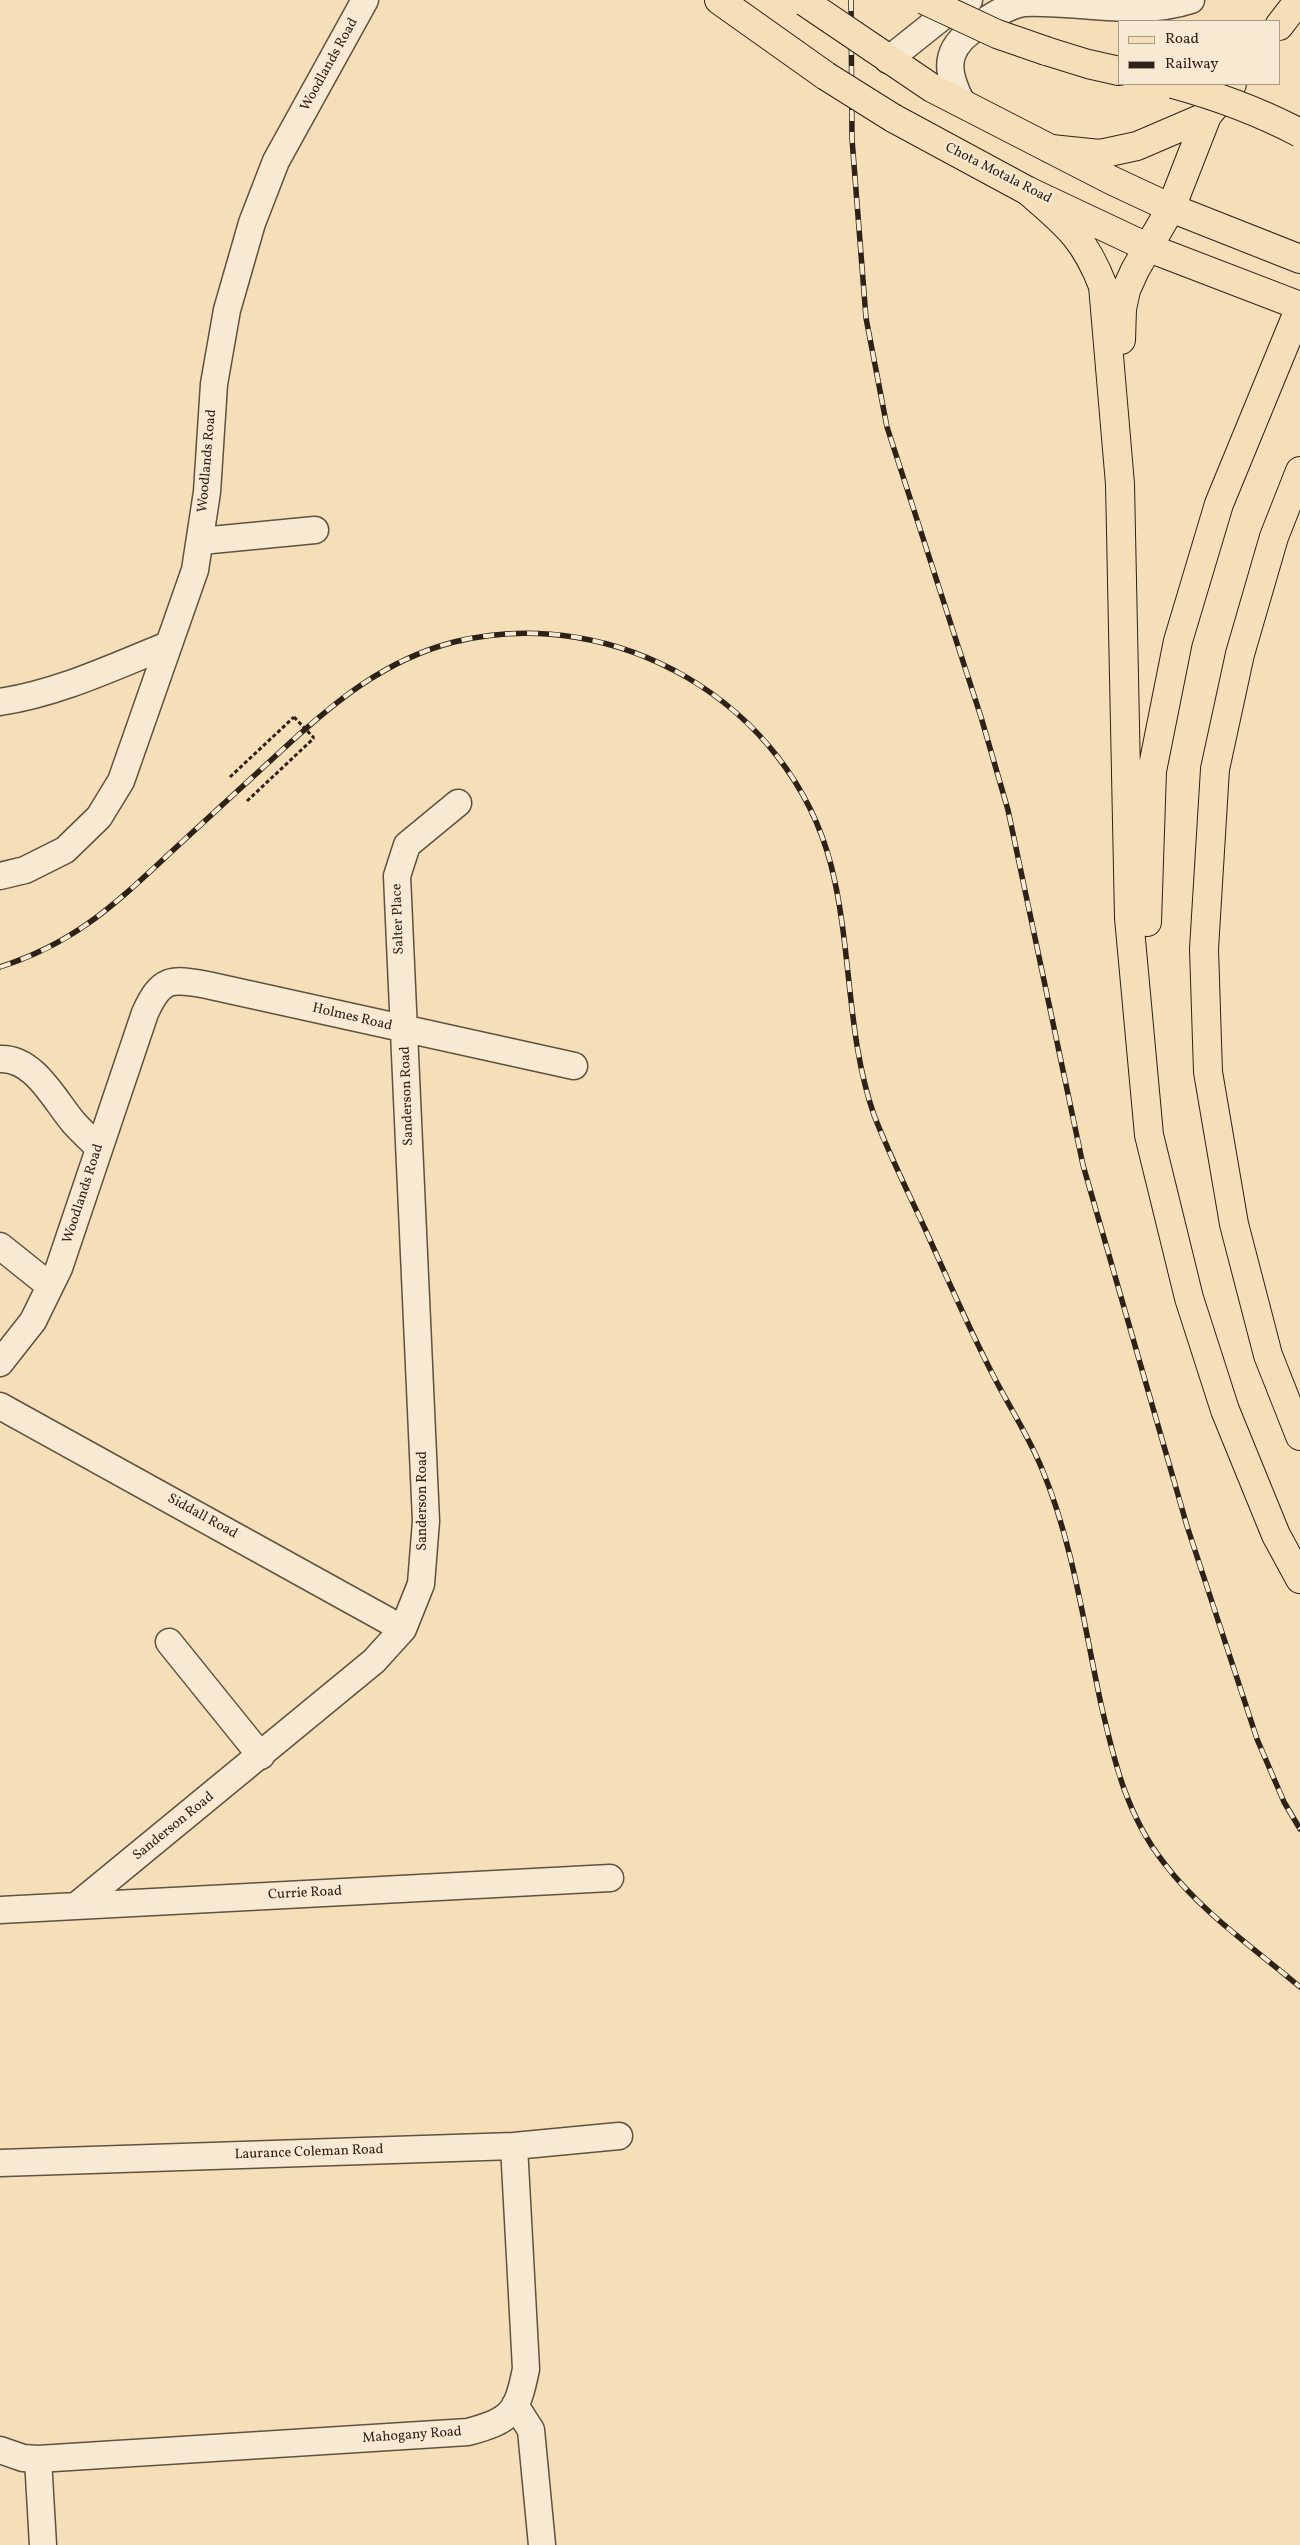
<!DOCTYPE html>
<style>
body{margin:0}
#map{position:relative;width:1300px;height:2545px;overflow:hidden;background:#f5dfb9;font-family:Vollkorn,serif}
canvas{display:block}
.legend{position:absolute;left:1118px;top:20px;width:162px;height:65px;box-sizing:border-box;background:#f8ead2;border:1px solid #a79a88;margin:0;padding:6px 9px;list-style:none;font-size:15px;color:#2e2218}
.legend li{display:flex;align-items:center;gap:10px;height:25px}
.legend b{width:25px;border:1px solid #a79a88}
</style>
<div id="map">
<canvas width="1300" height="2545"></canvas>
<ul class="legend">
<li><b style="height:6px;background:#f5dfb9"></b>Road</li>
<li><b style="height:6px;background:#2e2218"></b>Railway</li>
</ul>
</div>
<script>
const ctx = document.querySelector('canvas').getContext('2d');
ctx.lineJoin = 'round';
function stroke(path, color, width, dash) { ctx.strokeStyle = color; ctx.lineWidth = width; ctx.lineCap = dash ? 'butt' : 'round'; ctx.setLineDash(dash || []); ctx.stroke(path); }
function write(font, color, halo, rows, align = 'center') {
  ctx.font = font + ' Vollkorn,serif'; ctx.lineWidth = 4; ctx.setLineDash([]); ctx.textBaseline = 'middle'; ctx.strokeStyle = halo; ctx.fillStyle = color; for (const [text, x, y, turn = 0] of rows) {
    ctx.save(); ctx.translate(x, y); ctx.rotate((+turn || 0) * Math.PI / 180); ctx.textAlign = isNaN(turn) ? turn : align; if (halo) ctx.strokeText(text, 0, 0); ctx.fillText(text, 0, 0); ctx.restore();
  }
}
const minor = new Path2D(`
 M888,60L952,9L969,0
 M962,103C948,76 942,53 970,32C985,20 1004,7 1023,3C1078,0 1137,18 1191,0
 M201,541L315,530
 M0,702C59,693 113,667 168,645
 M0,876L25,870L65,850L99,817L121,781L195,570L207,492L214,384L227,310L252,223L276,161L365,0
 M0,1059C34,1057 55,1101 74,1123C82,1132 91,1140 99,1148
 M0,1246L50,1286
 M0,1363L33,1321L59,1268L145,1013C161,978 170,978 207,985L574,1066
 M0,1406L403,1629
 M169,1642L261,1756
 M76,1906L374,1661L403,1629L421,1584L426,1521L397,876L407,845L458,803
 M0,1910L610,1878
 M0,2163L514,2146L619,2136
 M515,2405L531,2430L542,2545
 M0,2450L23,2458L38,2459L468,2432C512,2420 517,2413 526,2369L514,2146
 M38,2459L43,2545`);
const major = new Path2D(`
 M719,0L826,76
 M873,48L932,88L1113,181L1171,208L1300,259
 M893,118L1028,191L1149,248L1300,306`);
const highway = new Path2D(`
 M1279,26L1299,0
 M1046,51L1088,64L1119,71
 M1051,149L1100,154L1137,146L1207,116L1232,84
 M1028,191C1066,224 1084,237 1103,286L1120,484L1129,918L1149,1135L1189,1298L1225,1410L1276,1535L1300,1579
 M1121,340L1122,309L1126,290L1135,270L1171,208L1207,116
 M1300,471L1274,537L1240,654L1215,769L1204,949L1208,1072L1234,1224L1268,1355L1300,1436
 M1147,922L1152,771L1178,641L1219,504L1300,307`);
stroke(minor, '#605140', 29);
stroke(major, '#2e2218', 30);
stroke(highway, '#2e2218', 30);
stroke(new Path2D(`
 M230,777L294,717
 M247,801L314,738`), '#2e2218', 3, [4, 2.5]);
stroke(minor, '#f8ead2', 26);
stroke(major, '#f5dfb9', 28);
stroke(highway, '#f5dfb9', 28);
const rail = new Path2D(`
 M851,0L852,139L866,318L887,427L981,717L1008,810L1083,1165L1187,1526L1257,1739L1284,1802L1300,1829
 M0,967C75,943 114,905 170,853C207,819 244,785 281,751C333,703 384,660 454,642C616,602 789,703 831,865C852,947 846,1035 874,1115C889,1154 908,1192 926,1231C948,1280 969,1329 994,1377C1010,1408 1029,1437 1042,1469C1073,1543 1084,1626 1101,1704C1114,1761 1127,1816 1164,1863C1201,1912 1254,1948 1300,1987`);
stroke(rail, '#2e2218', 5.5);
stroke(rail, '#f8ead2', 4, [11]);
const majorBridge = new Path2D(`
 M805,2L873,48
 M826,76L893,118`);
const highwayBridge = new Path2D(`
 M924,0L997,34L1046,51
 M1173,84C1217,96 1260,112 1300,133`);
stroke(majorBridge, '#2e2218', 30, []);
stroke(highwayBridge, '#2e2218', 30, []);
stroke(new Path2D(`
 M294,717L314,738`), '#2e2218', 3, [4, 2.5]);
stroke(majorBridge, '#f5dfb9', 28);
stroke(highwayBridge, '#f5dfb9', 28);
write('14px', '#2e2218', '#f8ead2', [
 ["Woodlands Road",330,65,-61],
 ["Chota Motala Road",998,174,27],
 ["Woodlands Road",208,461,-85],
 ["Salter Place",399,919,-92],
 ["Holmes Road",352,1018,13],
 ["Sanderson Road",408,1096,-92],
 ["Woodlands Road",84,1194,-72],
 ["Sanderson Road",423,1501,-90],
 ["Siddall Road",202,1517,29],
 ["Sanderson Road",174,1827,-39],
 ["Currie Road",305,1894,-3],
 ["Laurance Coleman Road",309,2153,-2],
 ["Mahogany Road",412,2436,-4]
]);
</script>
